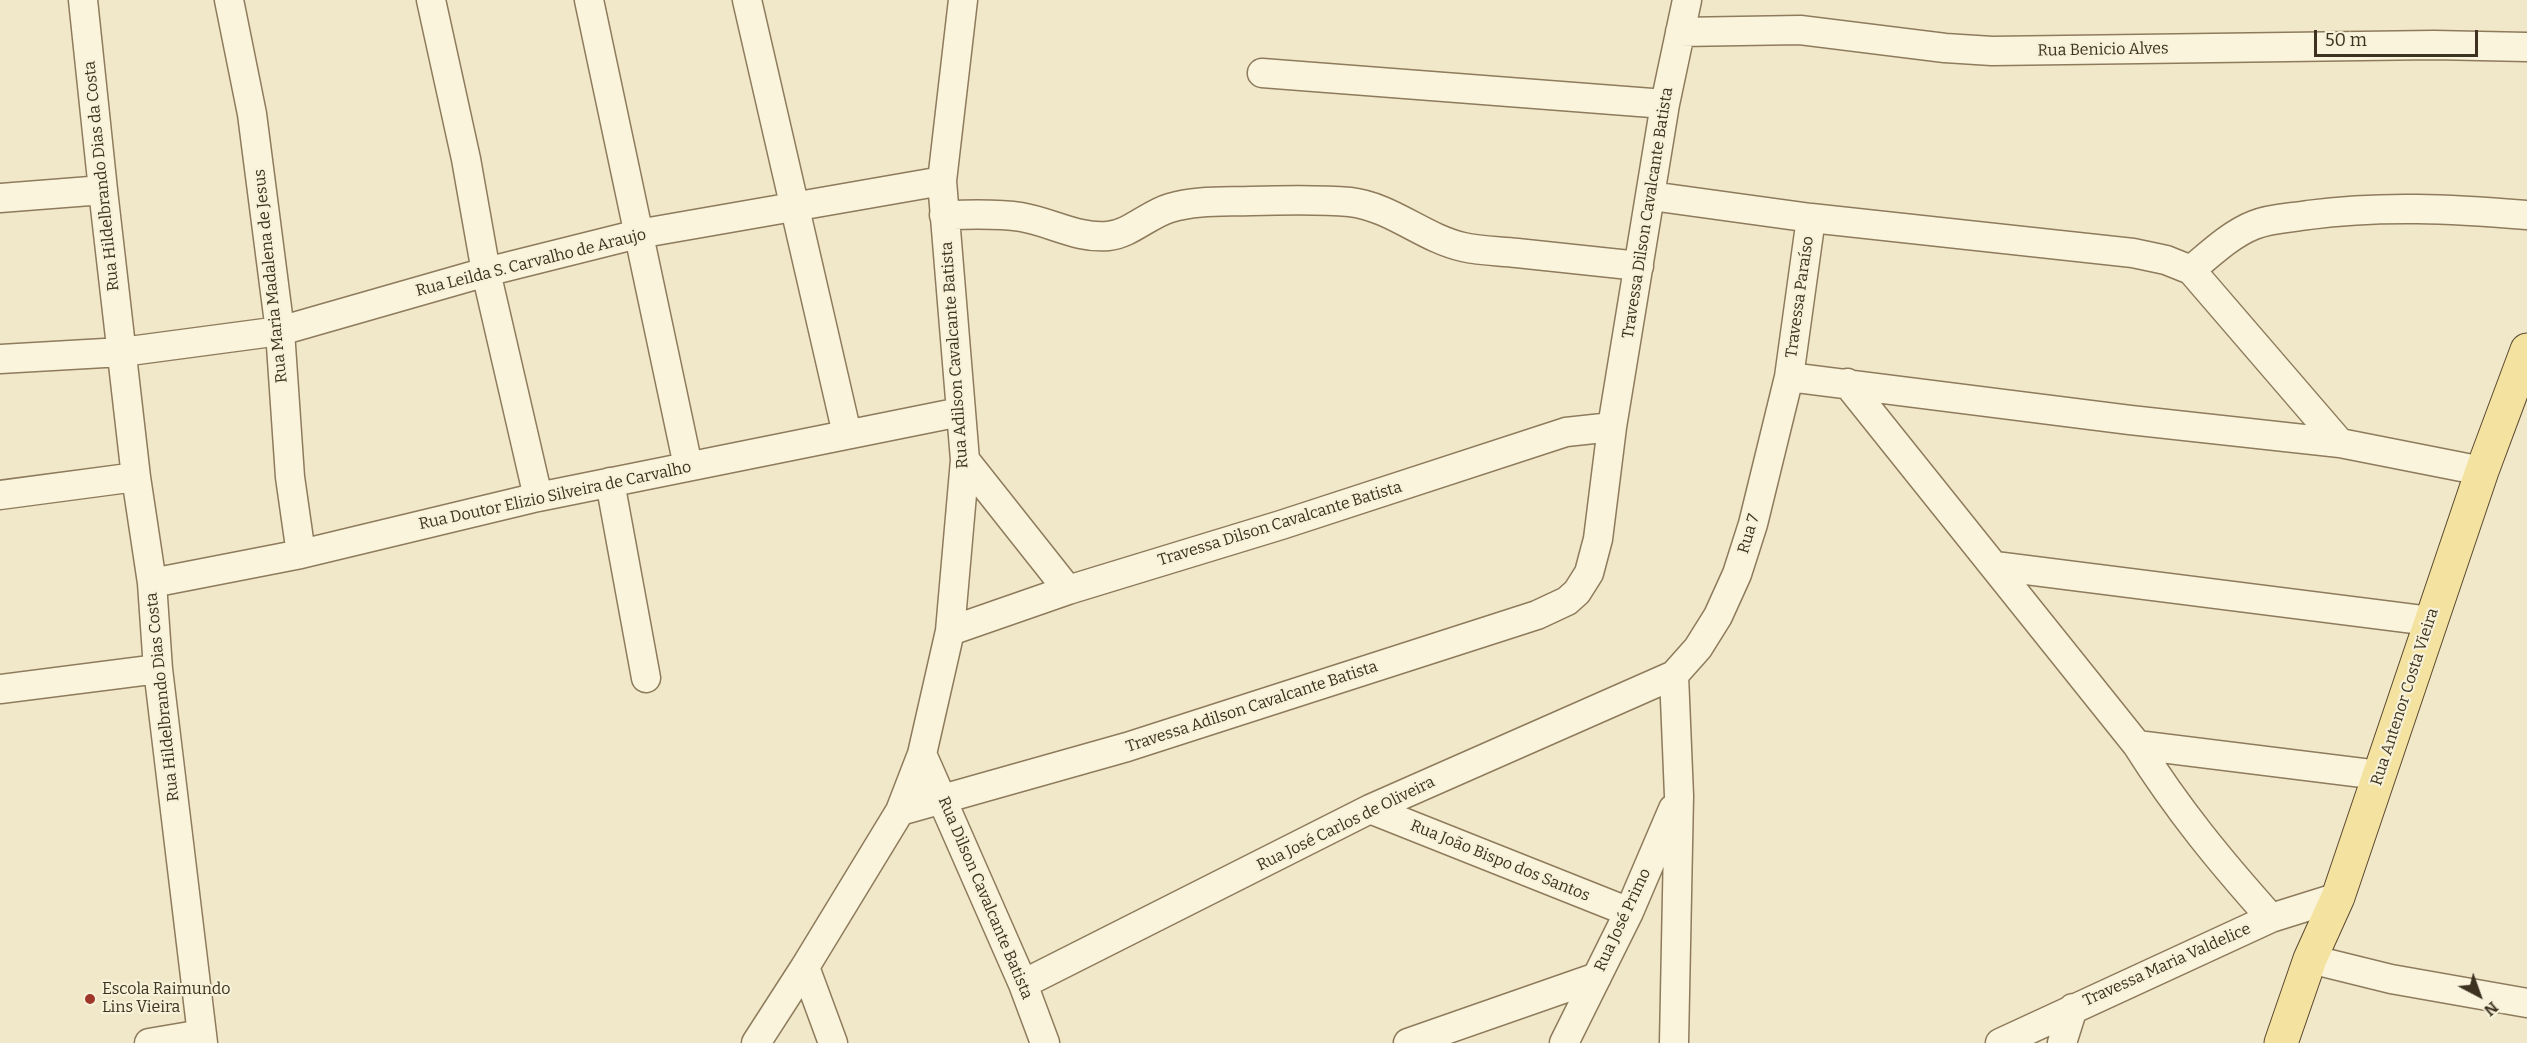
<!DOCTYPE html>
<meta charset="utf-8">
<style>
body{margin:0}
#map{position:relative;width:2527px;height:1043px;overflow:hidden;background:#f0e8c8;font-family:Bitter,serif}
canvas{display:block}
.north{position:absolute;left:2449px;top:965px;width:60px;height:60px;-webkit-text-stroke:4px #f7f1d8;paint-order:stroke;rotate:139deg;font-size:16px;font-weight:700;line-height:24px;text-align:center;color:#3d3120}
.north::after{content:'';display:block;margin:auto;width:21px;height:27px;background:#3d3120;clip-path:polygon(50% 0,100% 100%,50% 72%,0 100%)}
.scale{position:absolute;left:2314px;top:30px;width:164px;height:27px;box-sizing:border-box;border:3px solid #3d3120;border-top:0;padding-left:8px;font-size:18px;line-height:21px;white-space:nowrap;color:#3d3120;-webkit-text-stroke:4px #f7f1d8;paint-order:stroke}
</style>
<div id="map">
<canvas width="2527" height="1043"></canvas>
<div class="north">N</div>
<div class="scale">50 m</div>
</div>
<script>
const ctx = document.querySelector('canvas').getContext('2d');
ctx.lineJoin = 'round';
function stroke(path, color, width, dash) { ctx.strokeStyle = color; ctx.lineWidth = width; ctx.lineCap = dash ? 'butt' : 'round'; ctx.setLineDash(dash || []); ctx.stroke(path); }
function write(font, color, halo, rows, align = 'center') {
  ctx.font = font + ' Bitter,serif'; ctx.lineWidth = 4.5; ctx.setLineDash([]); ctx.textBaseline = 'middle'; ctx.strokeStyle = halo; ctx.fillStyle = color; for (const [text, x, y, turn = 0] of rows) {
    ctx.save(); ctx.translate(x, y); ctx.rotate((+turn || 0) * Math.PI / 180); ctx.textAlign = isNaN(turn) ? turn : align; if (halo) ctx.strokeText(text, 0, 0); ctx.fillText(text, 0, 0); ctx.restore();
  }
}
const minor = new Path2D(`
 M83,0L103,190L136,477L152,583L158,669L203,1043
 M229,0L252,114L280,331L290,477L301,554
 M431,0L466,159L486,272L538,497
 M589,0L688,466
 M747,0L847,434
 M1680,32L1800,30L1945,48L1992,51L2434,45L2527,47
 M1262,73L1665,104
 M1651,196L1811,218L2133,253L2166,260L2191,270L2340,443L2482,471
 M0,198L103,190
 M944,215C970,215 995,213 1021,217C1051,222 1078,239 1108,236C1130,234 1149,214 1170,208C1196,200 1224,202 1251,201C1284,200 1318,199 1350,202C1392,207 1423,238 1463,247C1481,251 1499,251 1517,253C1558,257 1598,262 1639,266
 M2191,270C2210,254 2231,234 2254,225C2271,218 2291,218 2308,215C2384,205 2451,209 2527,215
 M0,359L122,352L280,331L486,272L638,234L942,181
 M1789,377L2130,420L2340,443
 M1847,383L2137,745L2379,775
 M965,460L1068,590
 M610,482L646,678
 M0,495L136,477
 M1995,566L2430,621
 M152,583L301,554L538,497L960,412
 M950,631L1068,590L1281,525L1566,432L1612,427
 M0,689L158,669
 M2137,745C2178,810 2220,861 2271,918
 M922,754L1023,984L1045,1043
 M1370,809L1629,912
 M900,811L1127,747L1537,615L1567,601L1577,592L1589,573L1598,539L1612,427L1665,104L1687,0
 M2310,959L2391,979L2527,1003
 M805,967L833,1043
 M1023,984L1370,809L1674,675L1698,648L1718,616L1737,574L1753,524L1789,377L1811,218
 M149,1043L202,1034
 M756,1043L805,967L900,811L922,754L950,631L965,460L942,181L963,0
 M1408,1043L1597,977
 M1564,1043L1629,912L1673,809
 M1674,1043L1679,796L1674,675
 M2000,1043L2271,918L2338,897
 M2062,1043L2073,1008`);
const major = new Path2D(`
 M2281,1043L2310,959L2338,897L2482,471L2527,350`);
stroke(minor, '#8d7b5c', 31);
stroke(major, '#5b4930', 35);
stroke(minor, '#faf4dc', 28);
stroke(major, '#f3e2a0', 33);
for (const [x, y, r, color] of [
 [90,999,6,"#9e362a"]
]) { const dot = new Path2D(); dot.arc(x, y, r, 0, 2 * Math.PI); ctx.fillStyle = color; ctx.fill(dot); stroke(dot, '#f7f1d8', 2); }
write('16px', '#3d3120', '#f7f1d8', [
 ["Rua Benicio Alves",2103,50,-1],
 ["Rua Hildelbrando Dias da Costa",102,176,-96],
 ["Travessa Dilson Cavalcante Batista",1648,213,-81],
 ["Rua Leilda S. Carvalho de Araujo",531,263,-14],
 ["Rua Maria Madalena de Jesus",271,276,-96],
 ["Travessa Paraíso",1800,297,-82],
 ["Rua Adilson Cavalcante Batista",955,355,-94],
 ["Rua Doutor Elizio Silveira de Carvalho",555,496,-12],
 ["Travessa Dilson Cavalcante Batista",1280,524,-17],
 ["Rua 7",1749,534,-73],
 ["Rua Hildelbrando Dias Costa",163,697,-96],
 ["Rua Antenor Costa Vieira",2405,697,-72],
 ["Travessa Adilson Cavalcante Batista",1252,707,-18],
 ["Rua José Carlos de Oliveira",1346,824,-26],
 ["Rua João Bispo dos Santos",1500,861,22],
 ["Rua Dilson Cavalcante Batista",985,898,67],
 ["Rua José Primo",1623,920,-65],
 ["Travessa Maria Valdelice",2167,965,-24]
]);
write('16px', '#3d3120', '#f7f1d8', [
 ["Escola Raimundo",102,990],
 ["Lins Vieira",102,1008]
], 'left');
</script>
